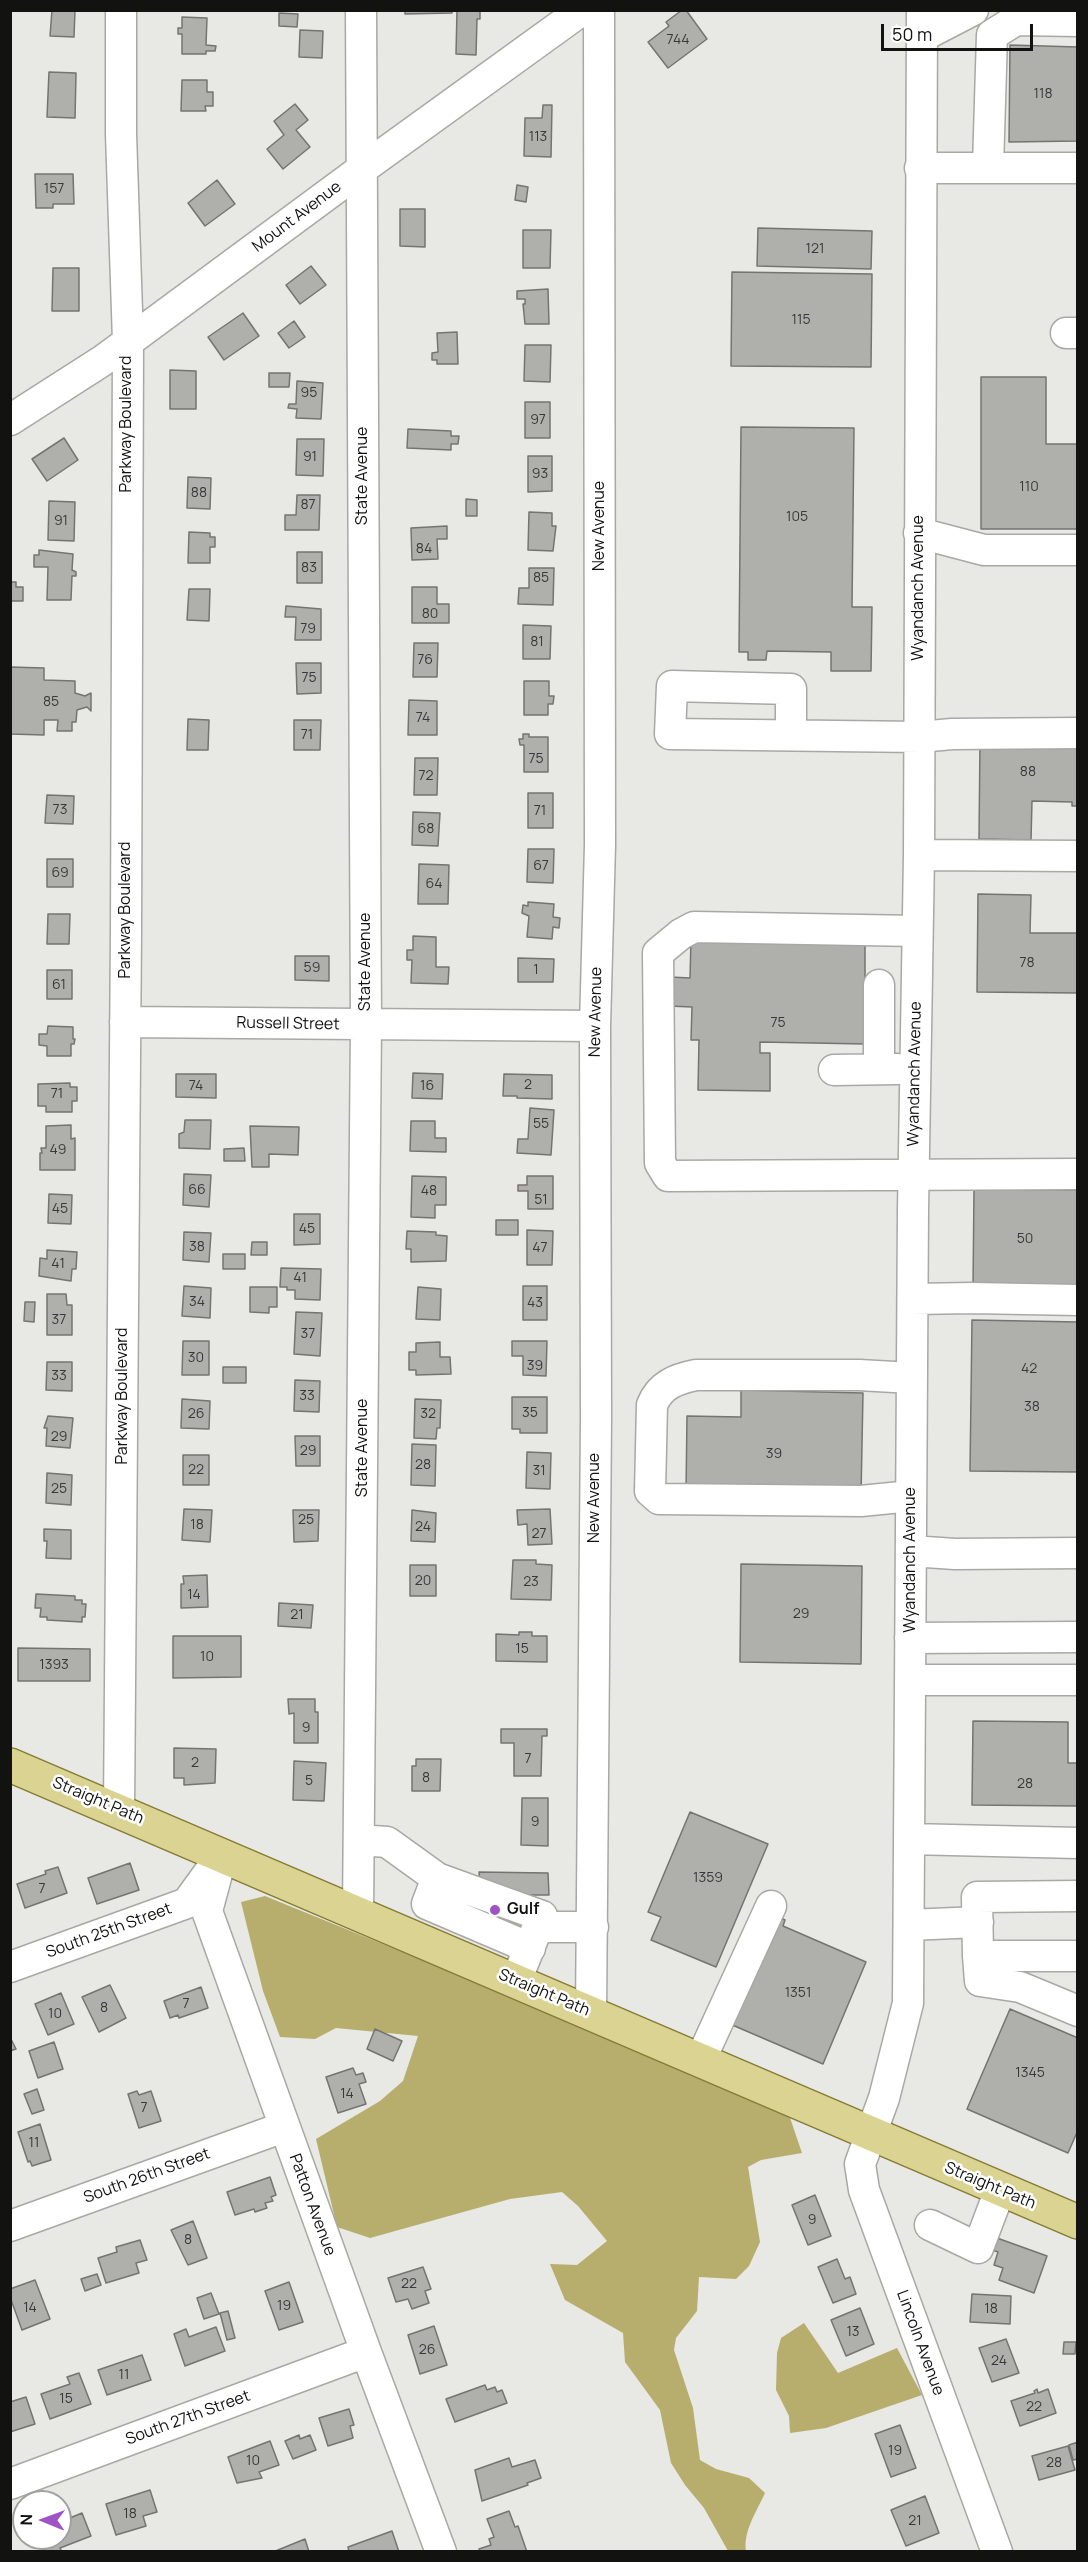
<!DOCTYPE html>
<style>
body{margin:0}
#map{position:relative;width:1088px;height:2562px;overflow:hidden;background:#e8e8e4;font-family:Manrope,sans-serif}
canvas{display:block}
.frame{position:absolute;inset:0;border:12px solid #121210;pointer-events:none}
.north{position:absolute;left:12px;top:2490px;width:60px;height:60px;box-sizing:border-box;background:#fff;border:2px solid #a0a09f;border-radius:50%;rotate:271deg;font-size:16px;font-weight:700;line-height:24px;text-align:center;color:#121210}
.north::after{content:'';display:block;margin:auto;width:21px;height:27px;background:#9e54c7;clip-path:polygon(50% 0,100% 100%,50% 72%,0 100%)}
.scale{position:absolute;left:881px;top:24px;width:152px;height:27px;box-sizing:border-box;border:3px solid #121210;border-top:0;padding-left:8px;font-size:18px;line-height:21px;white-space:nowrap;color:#121210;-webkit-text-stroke:4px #fff;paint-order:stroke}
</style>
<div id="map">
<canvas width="1088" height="2562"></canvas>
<div class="frame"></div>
<div class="north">N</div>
<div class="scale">50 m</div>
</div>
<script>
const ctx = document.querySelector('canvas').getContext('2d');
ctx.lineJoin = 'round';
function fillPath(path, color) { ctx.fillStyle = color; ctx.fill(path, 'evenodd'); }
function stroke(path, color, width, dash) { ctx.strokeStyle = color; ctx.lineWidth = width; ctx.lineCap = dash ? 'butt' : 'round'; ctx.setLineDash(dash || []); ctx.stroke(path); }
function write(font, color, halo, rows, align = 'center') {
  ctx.font = font + ' Manrope,sans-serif'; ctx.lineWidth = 5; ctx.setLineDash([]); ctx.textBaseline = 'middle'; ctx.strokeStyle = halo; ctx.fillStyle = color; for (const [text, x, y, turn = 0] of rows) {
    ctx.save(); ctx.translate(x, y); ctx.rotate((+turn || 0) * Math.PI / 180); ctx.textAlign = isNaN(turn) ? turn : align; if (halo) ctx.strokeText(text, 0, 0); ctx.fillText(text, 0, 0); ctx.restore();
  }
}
fillPath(new Path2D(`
 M265,1896L787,2109L802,2153L761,2160L748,2167L760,2242L749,2266L736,2279L699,2277L697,2311L676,2338L674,2350L693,2408L700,2460L716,2469L749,2478L765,2493C757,2511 743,2531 746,2551H728L704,2508L685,2485L671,2463L660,2410L625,2362L623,2333L565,2300L550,2264L577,2265L607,2241L578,2206L562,2192L510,2199L370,2238L337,2227L316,2139L380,2101L403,2081L418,2036L336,2028L315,2039L280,2037L263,1991L241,1902Z
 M804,2323L838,2373L897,2348L922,2395L826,2428L790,2433L789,2416L776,2390L777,2353L781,2338Z`), '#b7ae6d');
const building = new Path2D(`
 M52,10H75L74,37L50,36Z
 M405,10H452V13L405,14Z
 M457,10H480V19H477L476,55L456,54Z
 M682,10H686L707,39L668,68L648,42L669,26L666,22Z
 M279,13L298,14L297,27L279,26Z
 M182,17L207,18L206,45L216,46L215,51H206V54H182V34H178V28H182Z
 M300,30L323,31L322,58L299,57Z
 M1010,45L1078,47V141L1009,142Z
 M49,72L76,73L75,118L47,117Z
 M182,80H207V92H213V106H205L206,111H181Z
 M295,104L308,120L296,130L310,147L283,169L267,149L284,135L274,121Z
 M543,105H552L551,157L524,156L525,118H542Z
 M35,174H73L74,204H53V208H36Z
 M217,180L235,204L205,226L188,203Z
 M517,185L528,187L526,202L515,200Z
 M400,209H425V247L400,246Z
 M758,228L872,231L871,269L757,266Z
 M523,230H551L550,268H523Z
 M311,266L326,285L300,304L286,285Z
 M53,268H79V311H52Z
 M732,272L872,274L871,367L731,366Z
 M548,289L549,324H525L523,304H525V299H517V291Z
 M243,313L259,336L224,360L208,337Z
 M294,321L305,337L289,348L278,333Z
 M457,332L458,364H437V360H432V353L438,352L437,333Z
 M525,345H551L550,382L524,381Z
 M170,370L196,371V409H170Z
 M269,373H290L289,387H269Z
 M981,377H1046V444H1078V529H981Z
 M297,381L323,383L321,419L296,418L297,409L288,408L289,404H296Z
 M525,402H550V438H525Z
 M741,427L854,428L852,607H872L871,671H831V652L767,651L766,660H748V652H739Z
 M408,429L451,431V436H459L458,444H451V450L407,448Z
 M64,438L78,460L47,481L32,459Z
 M297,439H324L323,476L296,475Z
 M528,456H552V491L528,492Z
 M188,477L211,478L210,509L187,508Z
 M297,495H320L319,530H285V515H296Z
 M466,499L477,500V516H466Z
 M49,501L75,502L74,541L48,540Z
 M529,512L552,513V526H556L553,551L528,550Z
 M447,526V539H437L438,559L412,560L411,528Z
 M189,532L210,533V537H215V547H210V563H188Z
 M39,550L73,554L72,570L76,572V576H72L71,600H47L48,567H34V555H39Z
 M297,552H322V583H297Z
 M529,568H554L553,605L518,604L519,588H529Z
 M10,582H16V587H23V601H10Z
 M412,587H437V604H449V623H412Z
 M189,589H210L209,621L187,620Z
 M286,606L321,609V640H295L296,617H285Z
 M523,625L551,626L550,659H523Z
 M414,643H438L437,677H413Z
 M296,663H321V693L297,694Z
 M10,667L44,668V680L75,681V693L85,696L91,693V711L87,707L77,710L76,722H72V731H57L58,720H44V735L10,734Z
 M524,681H549V696H554L553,704H548V715H524Z
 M409,700L437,701V735H408Z
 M188,719L209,720L208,750H187Z
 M294,720H321L320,750H294Z
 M523,734H529V737H548V772H524V745H520L519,739H523Z
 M980,741L1078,742V806H1072V802L1032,801L1031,840L979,839Z
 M415,758H438L437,795H414Z
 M528,793H553V828H528Z
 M47,795L74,796L73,824L45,823Z
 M413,812L440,813L438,846L412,845Z
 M528,849H554L553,883L527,882Z
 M47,859H73V887H47Z
 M419,864L449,865L448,904H418Z
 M978,894L1031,895L1030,933H1078V993L977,992Z
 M528,902L554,904L553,917L560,918L559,928L553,927L552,939L527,937L529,916L522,913L523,905L528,906Z
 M48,914H70L69,944H47Z
 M413,936L436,937V967H449L448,984L411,983L412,960H407V950H413Z
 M691,940L865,943V1044L760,1042V1053H770V1091L698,1090L699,1040H691L692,1007L669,1006L670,977L690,978Z
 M295,956H329V981L295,980Z
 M518,958L554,959L553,982H518Z
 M47,970H72V999H47Z
 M48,1026L73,1027V1039H75L74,1044H71V1056H47V1046L39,1045V1034H47Z
 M413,1073L443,1074L442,1099L412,1098Z
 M176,1074H216V1098L176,1097Z
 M504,1074L552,1075V1099L517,1098V1096H503Z
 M70,1083V1087H77V1101H72V1112H46V1106H38V1084Z
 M530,1108L554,1110L551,1155L517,1153L518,1139H528Z
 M185,1120H211L210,1149L179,1148V1134L184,1132Z
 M411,1121H435V1138H446V1152L410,1151Z
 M71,1125V1139L75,1138V1170H40V1153H42L41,1148H46V1126Z
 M250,1126L299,1127L298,1155L269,1154V1167H252Z
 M244,1148L245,1161H224V1149Z
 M184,1174L211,1175L209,1207L183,1205Z
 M412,1176L446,1177V1205H435V1218L411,1217Z
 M527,1176H553V1209H528V1191H518V1185H527Z
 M974,1189L1078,1190V1288H973Z
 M49,1194L72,1195L71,1224L48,1223Z
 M294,1214H320V1244L294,1245Z
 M496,1220H518V1235H496Z
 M527,1230L553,1231L552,1265H527Z
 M407,1231L436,1232V1235L447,1236L446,1261L411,1262V1249H406Z
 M184,1232L211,1233L209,1262L183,1260Z
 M252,1242H267V1255H251Z
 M47,1250L77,1252L76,1269H72L71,1281L39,1276L40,1258L47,1259Z
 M223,1254H245V1269H223Z
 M281,1268L321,1269L320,1300L295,1299V1290H287V1287H280Z
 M184,1286L211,1288L210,1318L182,1316Z
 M523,1286H547V1320H523Z
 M250,1287H277V1307H269V1313L250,1312Z
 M418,1287L441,1289L440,1320L416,1319Z
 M47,1294H66L67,1305H72V1335H47Z
 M25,1302H35L34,1322L24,1321Z
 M296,1312L322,1313L320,1356L294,1354Z
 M972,1320L1078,1322V1472L970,1471Z
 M183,1341H209V1375H182Z
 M512,1341H547L546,1376L523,1375V1356H512Z
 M440,1342V1357H450L451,1374L416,1375V1370H409V1352H416V1343Z
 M47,1362H72V1391L46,1390Z
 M223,1367H246V1383H223Z
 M295,1380L320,1381L319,1412L294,1411Z
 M741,1390L863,1393L861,1496L686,1492L687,1416L741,1417Z
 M512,1397H547V1433H520V1429H512Z
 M182,1399L210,1401L209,1429L181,1428Z
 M415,1399L441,1400L440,1428H437L436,1439L414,1438Z
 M48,1416L73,1418L70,1448L46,1446L47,1428H44Z
 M295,1436H320V1466H296Z
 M412,1444L436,1445L435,1486L411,1485Z
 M527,1452L551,1453L550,1489L526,1488Z
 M183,1455H209V1485H183Z
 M47,1473L72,1475L71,1505L46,1503Z
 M184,1509L212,1510L210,1542L182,1540Z
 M550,1509L552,1544L528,1545L527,1524L518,1525L517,1510Z
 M293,1510H319L318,1541L294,1542Z
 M412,1510L436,1513L435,1542L411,1541Z
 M44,1529L71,1530V1559L46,1558L47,1541H44Z
 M513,1560H536V1564L552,1565L551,1600L511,1599Z
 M741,1564L862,1566L861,1664L740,1662Z
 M410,1565H436V1596H410Z
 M207,1575L208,1607L181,1608V1584H184L183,1576Z
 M36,1594L75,1596V1600H82V1604H86L85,1617H82V1622L47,1620V1617H40L41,1608H35Z
 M279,1603L313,1605L311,1628L278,1626Z
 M519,1632H532V1636H547V1662L496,1661V1634L519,1635Z
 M173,1636H241V1677L173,1678Z
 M18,1648L90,1649V1681H18Z
 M288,1699H315V1712H318V1743H294V1713L289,1714Z
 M973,1721L1068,1722V1763H1078V1806L972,1805Z
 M501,1729H547V1736H542L541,1776H514V1743H501Z
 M174,1748L216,1749L215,1783L184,1785V1778H174Z
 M416,1759H441L440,1791H412V1766H416Z
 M294,1761L326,1763L324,1801L293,1800Z
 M522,1798H548V1846L521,1845Z
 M690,1812L768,1844L716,1967L651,1940L661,1917L648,1912Z
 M130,1863L139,1890L97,1904L88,1878Z
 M58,1867L67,1893L25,1908L17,1884L46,1874L45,1871Z
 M479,1872L548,1873L549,1895H518L480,1883Z
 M777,1916L785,1920L783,1926L866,1962L823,2064L730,2024Z
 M110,1985L126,2018L99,2032L82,1997Z
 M201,1987L208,2008L179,2018L178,2015L170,2018L164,2001Z
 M61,1993L74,2024L48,2035L35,2004Z
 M1010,2009L1078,2038V2130L1068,2153L967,2109Z
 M375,2029L402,2041L393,2061L367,2049Z
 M10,2037L16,2049L10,2051Z
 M54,2042L63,2069L38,2078L29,2051Z
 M353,2068L356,2075L363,2073L366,2082L359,2084L366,2104L338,2113L326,2077Z
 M37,2089L44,2110L32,2114L24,2094Z
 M137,2091L139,2095L151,2091L161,2121L139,2128L128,2094Z
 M40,2124L51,2160L32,2166L30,2161L28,2162L18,2132Z
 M270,2177L276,2195L271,2197L273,2201L265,2203L267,2208L255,2212L254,2209L235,2215L227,2192Z
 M815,2195L831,2236L808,2245L792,2205Z
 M193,2221L207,2258L188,2265L171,2230Z
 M997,2238L1047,2256L1034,2293L999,2280L1003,2268L994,2265L998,2252L992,2250Z
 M140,2240L147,2260L136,2263L139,2273L106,2283L98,2258L117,2252L116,2247Z
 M837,2259L845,2279L850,2277L856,2294L833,2303L818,2267Z
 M423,2267L431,2289L425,2291L429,2303L412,2309L408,2299L396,2302L388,2278Z
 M97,2274L101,2285L85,2291L81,2279Z
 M35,2280L50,2319L22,2330L10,2297V2289Z
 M289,2282L303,2322L279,2330L265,2291Z
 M211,2293L219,2314L204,2319L197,2298Z
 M972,2294L1011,2296L1010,2324L970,2322Z
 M860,2308L874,2344L846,2356L831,2320Z
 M228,2311L235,2338L227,2340L220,2313Z
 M434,2326L447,2365L420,2374L408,2335Z
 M216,2327L225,2351L185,2366L174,2334L186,2329L189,2337Z
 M1006,2339L1019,2373L992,2382L979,2348Z
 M1064,2342H1076L1075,2354H1063Z
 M142,2355L151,2380L107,2395L98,2370Z
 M79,2373L91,2404L50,2419L41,2394L70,2384L67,2377Z
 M485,2385L487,2390L495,2387L497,2392L502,2390L507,2403L455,2422L446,2399Z
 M1037,2389L1038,2393L1048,2389L1056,2413L1020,2426L1011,2401L1035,2393L1034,2391Z
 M26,2397L35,2424L10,2432V2402Z
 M349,2409L354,2425L350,2426L353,2438L328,2446L319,2418Z
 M900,2425L916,2468L891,2477L875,2434Z
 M299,2435L300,2439L310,2435L316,2450L293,2459L285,2441Z
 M270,2441L279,2465L259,2472L262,2478L237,2483L228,2457Z
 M1078,2442V2459L1073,2460L1069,2445Z
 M1068,2446L1075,2470L1039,2480L1032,2456Z
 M509,2458L512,2467L535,2460L541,2478L527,2483L528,2485L482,2501L475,2470Z
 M150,2490L157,2512L143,2516L146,2526L116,2535L106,2504Z
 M925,2496L939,2533L906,2546L891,2510Z
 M509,2511L515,2527L518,2526L527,2552H480L479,2549L491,2545L489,2539L494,2537L487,2519Z
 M82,2513L91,2536L60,2548L62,2552H45L40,2538H60V2522Z
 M392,2531L399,2552H349L348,2547Z
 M305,2539L309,2552H273Z`);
fillPath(building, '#afafab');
stroke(building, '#757471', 1.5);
const minor = new Path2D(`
 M922,10L919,855L913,1210L908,2003L884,2098L860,2164L864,2190L997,2552
 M921,37L973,10
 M988,167L992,35L1016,20L1078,21
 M920,168H1078
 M1066,333H1078
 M10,420L102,361L362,169L582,10
 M919,533L984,550H1078
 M791,735V689L672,686L670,734L919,737L952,734L1078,733
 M919,855L1078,856
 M917,931L694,927L681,934L658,953L660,1163L668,1176L1078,1174
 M879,985V1069
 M125,1022L595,1026
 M834,1070L897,1069
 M913,1299L972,1298L1078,1300
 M911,1496L861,1501L659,1499L650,1491L652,1405C660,1385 676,1379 696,1375H859L912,1378
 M911,1551L955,1554L1078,1553
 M910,1638L1078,1637
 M910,1680H1078
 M119,1810L126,931L128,341L121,134V10
 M909,1839L1078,1843
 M359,1840L387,1842L437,1878
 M222,1855L207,1911L366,2352L441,2552
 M1078,1896L977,1897L978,1956H1078
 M358,1914L366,1024L361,10
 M909,1925L978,1922
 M538,1927H593
 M978,1956L980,1981L1020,1987L1078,2011
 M10,1967L187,1903L213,1867
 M516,1981L542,1916L437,1878L427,1904L530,1948
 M591,2014L596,1418L595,1026L600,845L599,10
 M700,2061L771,1906
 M930,2225L978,2248L1000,2190
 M10,2226L284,2127
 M10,2484L366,2352`);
const major = new Path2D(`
 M10,1765L1078,2222`);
stroke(minor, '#a8a8a4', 33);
stroke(major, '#857c34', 36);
stroke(minor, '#fff', 30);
stroke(major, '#dbd391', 33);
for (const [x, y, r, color] of [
 [495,1910,6,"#9e54c7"]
]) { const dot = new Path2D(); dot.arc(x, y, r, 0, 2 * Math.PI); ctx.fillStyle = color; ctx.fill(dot); stroke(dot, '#fff', 2); }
write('14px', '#393937', null, [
 ["744",678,40],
 ["118",1043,94],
 ["113",538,137],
 ["157",54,189],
 ["121",815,249],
 ["115",801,320],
 ["95",309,393],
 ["97",538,420],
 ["91",310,457],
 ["93",540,474],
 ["110",1029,487],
 ["88",199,493],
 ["87",308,505],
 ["105",797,517],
 ["91",61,521],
 ["84",424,549],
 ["83",309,568],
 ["85",541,578],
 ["80",430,614],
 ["79",308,629],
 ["81",537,642],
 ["76",425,660],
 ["75",309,678],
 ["85",51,702],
 ["74",423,718],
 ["71",307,735],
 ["75",536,759],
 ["88",1028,772],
 ["72",426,776],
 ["73",60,810],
 ["71",540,811],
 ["68",426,829],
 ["67",541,866],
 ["69",60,873],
 ["64",434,884],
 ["78",1027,963],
 ["59",312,968],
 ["1",536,970],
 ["61",59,985],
 ["75",778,1023],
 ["2",528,1085],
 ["74",196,1086],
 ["16",427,1086],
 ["71",57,1094],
 ["55",541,1124],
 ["49",58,1150],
 ["66",197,1190],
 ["48",429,1191],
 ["51",541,1200],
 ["45",60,1209],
 ["45",307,1229],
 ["50",1025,1239],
 ["38",197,1247],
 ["47",540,1248],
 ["41",58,1264],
 ["41",300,1278],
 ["34",197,1302],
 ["43",535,1303],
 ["37",59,1320],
 ["37",308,1334],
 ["30",196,1358],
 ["39",535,1366],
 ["42",1029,1369],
 ["33",59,1376],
 ["33",307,1396],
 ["38",1032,1407],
 ["35",530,1413],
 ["26",196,1414],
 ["32",428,1414],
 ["29",59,1437],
 ["29",308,1451],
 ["39",774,1454],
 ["28",423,1465],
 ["22",196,1470],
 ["31",539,1471],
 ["25",59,1489],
 ["25",306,1520],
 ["18",197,1525],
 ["24",423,1527],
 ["27",539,1534],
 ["20",423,1581],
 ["23",531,1582],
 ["14",194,1595],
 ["29",801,1614],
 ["21",297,1615],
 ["15",522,1649],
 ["10",207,1657],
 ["1393",54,1665],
 ["9",306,1728],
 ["7",528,1759],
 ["2",195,1763],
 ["8",426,1778],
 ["5",309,1781],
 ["28",1025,1784],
 ["9",535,1822],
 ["1359",708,1878],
 ["7",42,1889],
 ["1351",798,1993],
 ["7",186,2004],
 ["8",104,2008],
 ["10",55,2014],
 ["1345",1030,2073],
 ["14",347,2094],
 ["7",144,2108],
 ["11",34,2143],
 ["9",812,2220],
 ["8",188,2240],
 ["22",409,2284],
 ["19",284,2306],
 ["14",30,2308],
 ["18",991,2309],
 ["13",853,2332],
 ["26",427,2350],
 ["24",999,2361],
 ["11",124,2375],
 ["15",66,2399],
 ["22",1034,2407],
 ["19",895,2451],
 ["10",253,2461],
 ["28",1054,2463],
 ["18",130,2514],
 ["21",915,2521]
]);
write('16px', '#121210', '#fff', [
 ["Mount Avenue",297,217,-37],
 ["Parkway Boulevard",127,424,-90],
 ["State Avenue",363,476,-90],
 ["New Avenue",600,526,-90],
 ["Wyandanch Avenue",919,588,-90],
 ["Parkway Boulevard",126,910,-90],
 ["State Avenue",366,962,-90],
 ["New Avenue",596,1012,-89],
 ["Russell Street",288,1024,1],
 ["Wyandanch Avenue",915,1074,-89],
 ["Parkway Boulevard",123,1396,-90],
 ["State Avenue",363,1448,-90],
 ["New Avenue",595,1498,-90],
 ["Wyandanch Avenue",911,1560,-90],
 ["Straight Path",98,1801,23],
 ["South 25th Street",109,1931,-20],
 ["Straight Path",544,1993,23],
 ["South 26th Street",147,2176,-20],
 ["Straight Path",990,2186,23],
 ["Patton Avenue",312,2205,70],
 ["Lincoln Avenue",920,2343,70],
 ["South 27th Street",188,2418,-20]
]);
write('bold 16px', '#121210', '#fff', [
 ["Gulf",507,1910]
], 'left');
</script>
